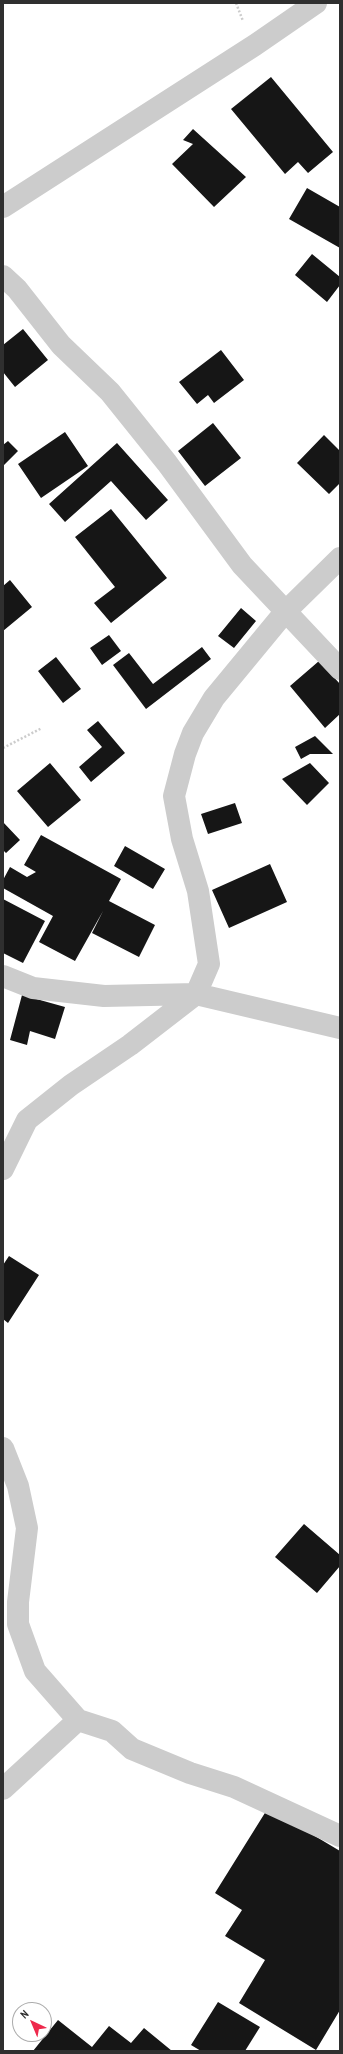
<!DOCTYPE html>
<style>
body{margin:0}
#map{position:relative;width:343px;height:2054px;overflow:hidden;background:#fff;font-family:"Archivo Narrow",sans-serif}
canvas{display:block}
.frame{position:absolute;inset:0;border:4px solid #2f2f2f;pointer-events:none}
.north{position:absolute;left:12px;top:2002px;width:40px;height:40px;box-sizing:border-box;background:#fff;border:1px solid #acacac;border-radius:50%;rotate:316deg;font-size:11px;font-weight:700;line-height:16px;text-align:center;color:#2f2f2f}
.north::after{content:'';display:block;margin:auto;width:14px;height:18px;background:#ee294c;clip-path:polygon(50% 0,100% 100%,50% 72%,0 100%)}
</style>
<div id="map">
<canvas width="343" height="2054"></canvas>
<div class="frame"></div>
<div class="north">N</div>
</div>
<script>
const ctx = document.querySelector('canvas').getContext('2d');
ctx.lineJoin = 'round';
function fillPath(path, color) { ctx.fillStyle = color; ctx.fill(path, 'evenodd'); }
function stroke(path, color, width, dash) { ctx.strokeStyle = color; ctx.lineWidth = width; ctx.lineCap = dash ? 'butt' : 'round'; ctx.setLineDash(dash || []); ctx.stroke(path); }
fillPath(new Path2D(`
 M271,77L333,152L308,173L298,162L285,174L231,109Z
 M193,129L246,177L214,207L172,164L193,144L183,140Z
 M307,188L340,207V248L289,219Z
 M312,254L340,277V285L327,302L295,275Z
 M23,329L48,360L15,387L3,372V345Z
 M221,350L244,380L214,403L208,395L197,404L179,382Z
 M213,423L241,458L205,486L178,451Z
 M65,432L88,466L41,498L18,464Z
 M324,435L340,451V483L329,494L297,463Z
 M8,441L18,451L3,466V445Z
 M117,443L168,500L146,520L111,481L65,522L49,504Z
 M111,509L167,578L111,623L94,603L115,587L75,537Z
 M10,580L32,607L3,631V586Z
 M241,608L256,621L234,648L218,636Z
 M109,635L121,651L102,665L90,648Z
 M202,647L211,659L146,709L113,665L129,653L153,684Z
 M56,657L81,689L63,703L38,671Z
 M319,661L340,684V714L325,728L290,686Z
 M98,721L125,753L91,782L79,767L102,747L87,730Z
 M315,736L333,754H310L301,759L295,747Z
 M50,763L81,800L48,827L17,791Z
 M310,763L329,783L307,805L282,779Z
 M235,803L242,823L208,834L201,814Z
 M3,822L20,840L6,853L3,850Z
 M41,835L121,879L109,901L155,925L139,957L92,933L103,911L75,961L39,942L53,916L3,888V880L10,867L27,877L36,872L24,865Z
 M125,846L165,869L153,889L114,866Z
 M270,864L287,902L229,928L212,890Z
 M3,899L45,921L23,963L3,953Z
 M22,995L65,1007L55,1039L30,1031L27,1045L10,1040Z
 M9,1256L39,1275L8,1323L3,1319V1265Z
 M304,1524L340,1555V1566L317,1593L275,1557Z
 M268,1808L340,1851V2010L316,2050L239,2003L265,1960L225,1936L242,1910L215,1893Z
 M218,2002L260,2027L245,2051H201L191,2045Z
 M58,2020L92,2047L109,2026L131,2043L144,2028L172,2051H33Z`), '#161616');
stroke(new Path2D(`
 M236,3L243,21
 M3,748L42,728`), '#ccc', 2.5, [2, 2]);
stroke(new Path2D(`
 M3,207L255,45L316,3
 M3,276L17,289L61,345L110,392L167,463L242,565L340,669
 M3,976L33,988L104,996L196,994L340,1028
 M3,1169L27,1120L71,1085L130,1045L196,994L209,964L198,891L182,839L174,796L185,754L193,733L214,698L285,612L340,558
 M3,1448L18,1486L27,1528L18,1602V1624L35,1671L78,1720L112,1731L132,1749L190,1773L234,1787L340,1836
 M3,1789L78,1720`), '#ccc', 22);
</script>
